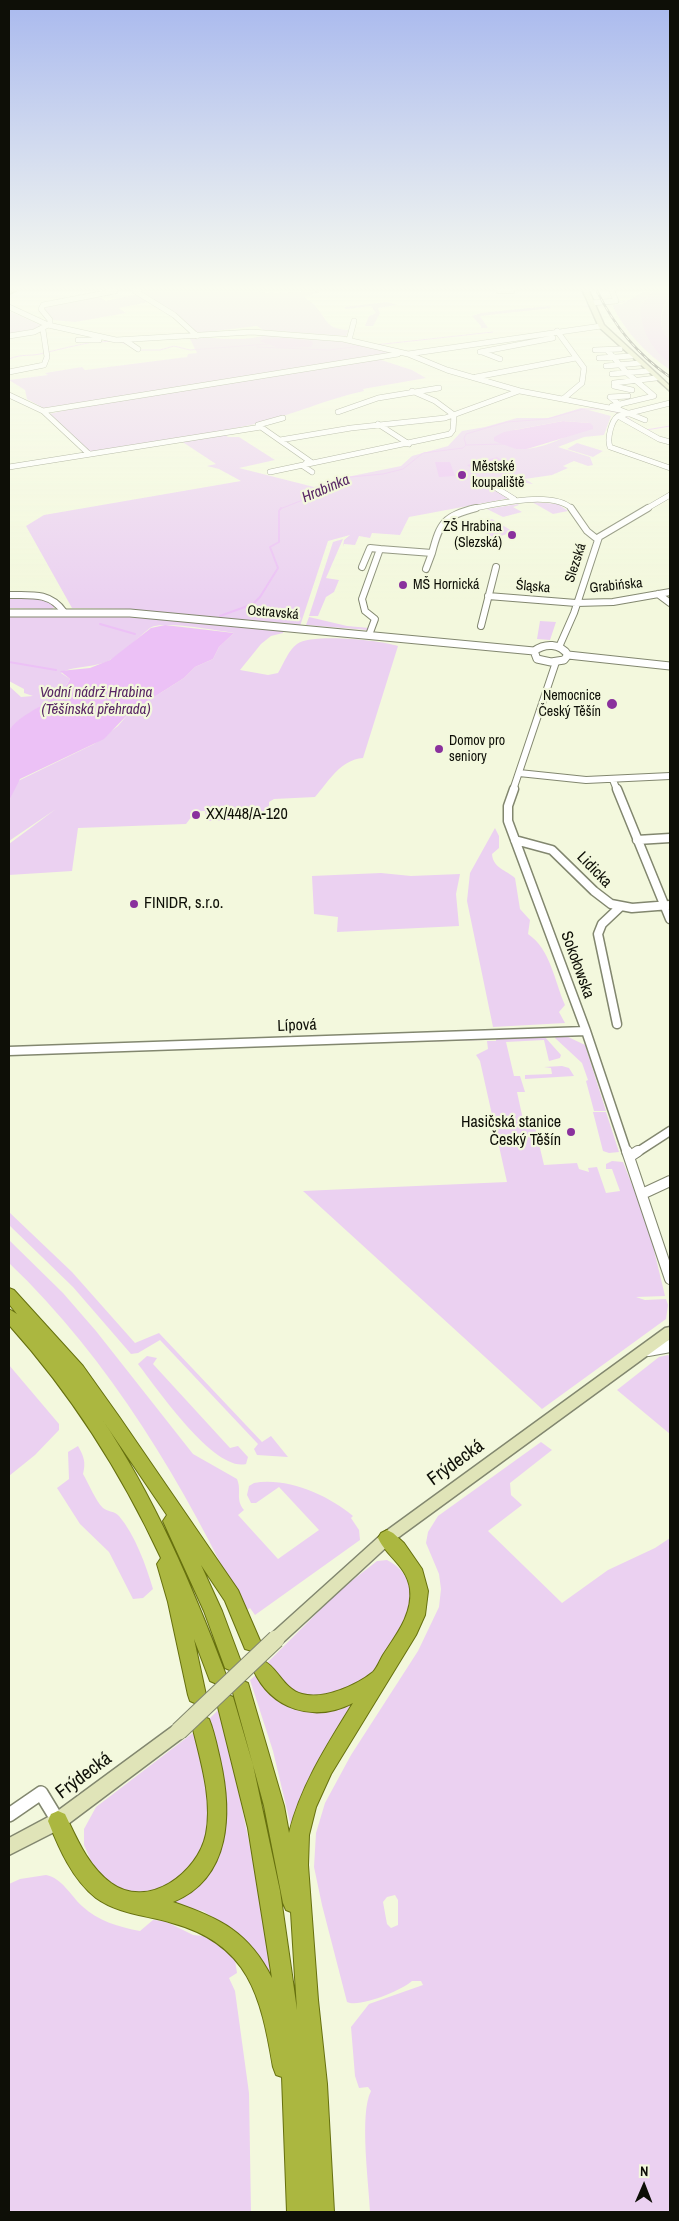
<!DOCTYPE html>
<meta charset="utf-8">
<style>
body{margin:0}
#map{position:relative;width:679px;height:2221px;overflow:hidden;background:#f3f8dd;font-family:"Archivo Narrow",sans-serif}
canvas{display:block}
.frame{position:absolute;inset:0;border:10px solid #0e0f07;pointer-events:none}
.north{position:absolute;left:619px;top:2161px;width:50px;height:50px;-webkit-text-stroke:4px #f3f8dd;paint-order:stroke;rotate:1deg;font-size:14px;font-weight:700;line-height:20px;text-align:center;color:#0e0f07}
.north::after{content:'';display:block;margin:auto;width:18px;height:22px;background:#0e0f07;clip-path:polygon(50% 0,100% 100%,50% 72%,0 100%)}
</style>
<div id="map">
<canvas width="679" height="2221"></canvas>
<div class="frame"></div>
<div class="north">N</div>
</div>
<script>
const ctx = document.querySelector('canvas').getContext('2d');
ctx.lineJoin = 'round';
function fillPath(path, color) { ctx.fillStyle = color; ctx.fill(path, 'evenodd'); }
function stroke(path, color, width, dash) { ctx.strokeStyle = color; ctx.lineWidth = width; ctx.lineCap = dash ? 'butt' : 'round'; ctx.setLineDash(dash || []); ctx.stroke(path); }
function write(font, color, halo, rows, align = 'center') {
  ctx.font = font + ' "Archivo Narrow",sans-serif'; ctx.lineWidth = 4.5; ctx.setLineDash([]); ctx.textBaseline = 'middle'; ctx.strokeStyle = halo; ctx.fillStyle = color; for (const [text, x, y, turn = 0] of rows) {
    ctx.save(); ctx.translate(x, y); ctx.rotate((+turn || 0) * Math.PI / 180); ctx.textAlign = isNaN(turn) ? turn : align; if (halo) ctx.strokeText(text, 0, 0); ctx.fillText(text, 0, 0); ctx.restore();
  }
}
fillPath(new Path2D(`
 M138,291H259L265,293L322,291L304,297C308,300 313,303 316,307C329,322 326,329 349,330L346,336L263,330L257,326L198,333Z
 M645,291H653L641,305L666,360L670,363V370C645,352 626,333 612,305L622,304Z
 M139,294L149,302L118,308L126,313L75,322L53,320L42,308L96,295L106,301Z
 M670,297V341C657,328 660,311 670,297Z
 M387,302L397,305L378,308L380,313L373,326H365L369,316L376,313L371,306L346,309L344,307Z
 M549,306L551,308L480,316L488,328H481V326L472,316L481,313Z
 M9,311L43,326V328L9,335Z
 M269,334L345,340L398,353L45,409L27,399L25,390L9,380L48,375L45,373L82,367L85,370L187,357L188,354L197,353L189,337C217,337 242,343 269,334Z
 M378,359L412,370L426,378L363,389L364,391C327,399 292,415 255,424C201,436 145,443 90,452L49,414L71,409Z
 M581,408L611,416L604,435L584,437L558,447L590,457L593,465L588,466L574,461L563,466L568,468L552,475L525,479L533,484L520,482L500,487L516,497L409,517L400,535L372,533L370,538L359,536L355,545L344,544L343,547L344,540L350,535L328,541L300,626L130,609L72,608L26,526L44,515L241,481L219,469L207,466L216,464L181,441L224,434L228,437H239L275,460L239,468L314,487L342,478L401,466L412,456L448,446L462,431L485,427L517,418H548ZM563,421L590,423C574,434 531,456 512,447L514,430Z
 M577,443L603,451L593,457L567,449Z
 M532,502L558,504L568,511L553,514Z
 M518,504L519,505L513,507L522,512L503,517L487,509Z
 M492,519L514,532L494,538L472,525Z
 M343,539L326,578L339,580L334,592L326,597L318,616H309L333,542Z
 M9,597H40L55,605V607L52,609L9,608Z
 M117,616L284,630L283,633L271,636L261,644L240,670L268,675L278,673C284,663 288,651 297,644C312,633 380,640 398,646L363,758C340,760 329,781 315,797L274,799L269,802V808L276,815L274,818L207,821L205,811C195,810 192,816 186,824L78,828L72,871L9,875V844L56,809L9,841V801L18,781L94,744L118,726L129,713L184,678L195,667L213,659L219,647L234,633C218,631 162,620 150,628C136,639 123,653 108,661C94,668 70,666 61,673L70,679C58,703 25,710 9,730V686L21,697L33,696L24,693V689L9,681V617Z
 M309,617L347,626L369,628L367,630L306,625Z
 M540,621L556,622L550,640L537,639Z
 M495,828L499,836V848L492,854C493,868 506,870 515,878L520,909L530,920L528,934C551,950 554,980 565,1005L559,1012L565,1023L493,1027L467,901L470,873Z
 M381,873L411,876L460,874L456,894L459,926L337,932L338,917L314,914L312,876Z
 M556,1035H564L585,1045L606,1111H594L586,1081L588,1080L582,1063L555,1038Z
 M544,1036L561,1055L560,1058L549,1061L544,1040L506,1042L514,1076H520L525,1092H517L524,1124L534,1123L544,1165L577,1163L579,1169L589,1172L588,1168L597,1167L606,1193L620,1191L612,1169H606V1164L612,1161L623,1162L656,1245L653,1246L665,1296L636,1297L645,1300L666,1299L668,1305L666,1319L542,1409L303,1191L507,1182L480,1061L476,1055L488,1049L487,1041H496V1037Z
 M484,1038V1040L9,1054Z
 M562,1066L569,1068L574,1076L525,1079V1075L552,1074L551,1068L544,1067Z
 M593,1112H606L619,1152L609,1153L603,1151Z
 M9,1212L72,1272L135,1343L159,1333L262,1442L271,1436L288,1457L257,1455L254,1449L258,1444L160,1340L138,1353L131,1354L73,1287L9,1225Z
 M9,1240L63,1293L96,1331L193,1454L237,1479C242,1491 235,1499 244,1510L238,1515L278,1559L319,1530L279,1487L256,1503H251L247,1495L249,1486L254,1483C287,1477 328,1495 353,1516L351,1518L359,1530L360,1540L255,1615L250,1608L244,1612C186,1487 110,1359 9,1263Z
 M668,1355L670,1356V1434L617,1390L659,1357Z
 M147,1356L157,1358L153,1364L230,1448L238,1446L248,1457L246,1464C214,1472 156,1387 138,1364Z
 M9,1365L59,1424V1430L35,1455L9,1476Z
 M541,1442L552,1450L510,1483L511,1495L522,1505L488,1531L562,1603L608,1570L655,1548L670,1538V2212H370C369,2184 359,2114 371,2091L368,2087L359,2088L355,2076L351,2027L369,2004L423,1985L421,1981H412C402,1990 360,2008 347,2002L322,1905L314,1867L316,1833L325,1803L351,1755L418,1651L439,1607L441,1589L439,1574L426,1543L428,1532L438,1516ZM395,1895L398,1900V1925L391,1928L387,1924L383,1902L387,1897Z
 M78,1446C84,1457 86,1462 83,1474C89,1484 95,1500 103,1508C108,1512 115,1511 119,1516C135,1535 146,1565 153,1589L143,1598L133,1599L109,1552L80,1524L57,1488L69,1479L68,1452Z
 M387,1560C442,1587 386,1669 352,1691C343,1697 311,1696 299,1697L265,1665L340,1590L377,1561Z
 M257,1674L317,1711L337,1710L359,1701C331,1742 301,1781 292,1831L273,1751L250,1680Z
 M218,1710C242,1799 260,1888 272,1980L236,1933L203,1911L170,1905V1903L208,1874V1720Z
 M198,1729L212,1826L195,1870L155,1893H128L114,1887L105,1879L92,1863L84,1845V1829L96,1807Z
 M46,1875C62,1878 71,1896 82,1906C98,1921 119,1927 140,1931L153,1920L165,1921L193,1935L213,1937L235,1960L237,1973L229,1978L235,1991L249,2093L251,2212H9V1884L20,1879Z`), '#ebd1f1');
fillPath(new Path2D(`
 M653,291H670C670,299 667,299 664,306C658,318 661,332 670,341V363C652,350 639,328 641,305Z
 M284,338L312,341L313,344L311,347L279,348L260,341L264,339Z
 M563,421L590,423L593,426V429L527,449H516L494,441V437L504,432Z
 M497,457L506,463L476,471L467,465Z
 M435,462H450L455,476L439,477Z
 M165,625L234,633L219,647L213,659L195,667L184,678L129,713L104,739L20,779L9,801V730C24,709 59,703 70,679L60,671L90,668L110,660L151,628Z`), '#ecc1f6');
stroke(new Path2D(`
 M610,304L653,296
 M585,306H588
 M100,342L112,341
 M120,342L131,346
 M375,345L493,332
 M257,347L329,350L362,346
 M138,350H160L174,346L190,350L268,344
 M9,359C23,353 31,357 44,353C61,349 76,345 94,342
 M625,416L635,423
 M646,430L670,426
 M466,445L504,444
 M280,509L333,488L350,477L383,474L403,469L423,453L463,448L466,445L464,438L466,434L507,422L547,419L583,409H601L620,413`), '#ecc1f6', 1);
stroke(new Path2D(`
 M220,616L253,604L260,597L278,568L270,547L279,542V511L281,508
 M100,624L135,634
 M9,662L56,670`), '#ecc1f6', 2);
const minorFar4 = new Path2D(`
 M135,291L174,315L197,336
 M499,291H512
 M591,303L616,301L612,291
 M9,307L48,325L116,340L252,332L343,339L408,354L447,370L520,391L620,410L645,420
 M557,331L584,368L582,383L563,399
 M9,336L34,332L50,324V320L41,309L43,305L115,291
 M78,340H99
 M349,340L354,321
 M126,341L138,349
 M595,350L620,349
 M607,350L627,373L654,396L612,406
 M480,352L553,338
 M482,352L500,359
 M408,354L601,326
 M599,358L632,356
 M606,366L640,363
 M9,372L44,365L47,357L43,330
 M612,374L648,371
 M476,377L576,358
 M614,383L656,378
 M614,386L632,390
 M412,391L435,401L454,415
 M9,395L43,411L89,454
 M670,403L618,416C611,421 607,439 610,447L670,468
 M620,405L610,397L628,396
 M43,411L398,354
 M338,412L378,398L439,388
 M618,416L659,439L670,442
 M283,418L258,425L311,462
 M378,424L409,444
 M280,440L351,428L445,418L519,391
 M306,463L303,466L312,472
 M9,467L261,427
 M270,472L450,434L453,430L454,415
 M493,486L514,499
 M471,509C495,504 553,490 572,509
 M646,509L670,495`);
const minorFar3 = new Path2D(`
 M571,508L587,531L597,539
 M362,567L370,548L380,549
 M426,569L432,553
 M658,594L670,603
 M9,595C31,595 50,592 64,612
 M488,596L576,603L613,602L670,592
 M481,626L496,567
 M369,635L375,619L365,611L362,599L380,549L432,553C440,522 444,516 476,508
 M559,647L574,613L599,537L648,508
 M519,773L586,780L670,776
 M613,780L617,790
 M513,790L556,662`);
const minorFar2 = new Path2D(`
 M514,789L508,806V821L586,1031L627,1153
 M617,789L670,919
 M515,840L552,850L594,891L611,904L632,908L670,905
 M637,840L670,838
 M617,1024L598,934L602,924L620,907
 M9,1051L586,1031
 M636,1153L670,1131`);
const minorFar1 = new Path2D(`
 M627,1151L670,1279
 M629,1157L638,1151
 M642,1194L670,1181`);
const minor = new Path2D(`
 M9,1815L41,1793L58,1821`);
const tertiaryFar1 = new Path2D(`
 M9,613H130L534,651C545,643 560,643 568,655L670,666
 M534,651L537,659L551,662L564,660L568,655`);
const tertiary = new Path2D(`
 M648,1350L670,1346`);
const secondary = new Path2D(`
 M583,291H589L604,325L670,386V391L599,327Z
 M670,1327V1339L392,1542L281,1644L276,1646L271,1644L268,1639L271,1634L382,1534L665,1328Z
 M179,1724L185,1726L187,1731L185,1736L64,1827L9,1855V1838L52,1815L173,1726Z`);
const trunk = new Path2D(`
 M9,291H16L9,294Z
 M9,1288L14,1290L83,1366L120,1418L238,1590L261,1643L259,1649L252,1651L245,1649L225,1601L201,1565L222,1611L241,1662L239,1668L232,1671L225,1668L204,1611L163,1521L167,1515L108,1428L100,1416C154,1496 192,1585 226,1675L224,1681L217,1684L210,1681L194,1639L206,1695L204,1701L197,1704L190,1701L188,1695L168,1602L157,1564L161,1558C121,1472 72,1395 9,1325V1309L17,1314L9,1304Z
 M387,1530L393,1533L404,1543L422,1569L428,1591L425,1615L416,1635L331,1774L316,1807L309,1835L308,1865L318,2000L327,2084L334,2212H287L282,2077L276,2075L273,2067C261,1996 249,1944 172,1923C146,1915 118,1914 96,1898C72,1879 59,1848 48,1821L51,1814L58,1811L65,1814C77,1839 88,1866 111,1883C148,1910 198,1873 206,1834C213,1799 200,1759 192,1725L195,1719L202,1716L209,1719C214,1731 217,1746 220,1759C232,1812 232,1878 173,1902C220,1918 249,1932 272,1978L248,1828L217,1703L219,1697L226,1694L233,1697L253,1765L232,1689L234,1683L241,1680L248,1683L284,1806L289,1833C301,1785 327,1745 353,1703C314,1723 271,1710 253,1669L255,1663L262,1660C278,1667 283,1689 302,1694C324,1700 357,1685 373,1672C377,1668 380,1660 383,1655C396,1635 413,1614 410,1589C407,1566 387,1557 378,1538L381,1533ZM253,1765L264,1806L283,1903L286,1910L291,1912L297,2010L280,1891Z`);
stroke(minorFar4, '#82876f', 6);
stroke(minorFar3, '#82876f', 8);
stroke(minorFar2, '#82876f', 11);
stroke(minorFar1, '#82876f', 12);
stroke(minor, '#82876f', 16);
stroke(tertiaryFar1, '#82876f', 9);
stroke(tertiary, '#82876f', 14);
stroke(secondary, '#82876f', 3);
stroke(trunk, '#66700e', 2);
stroke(minorFar4, '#fff', 5);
stroke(minorFar3, '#fff', 6);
stroke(minorFar2, '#fff', 8);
stroke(minorFar1, '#fff', 10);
stroke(minor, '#fff', 13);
stroke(tertiaryFar1, '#fff', 7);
stroke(tertiary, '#fff', 12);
fillPath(secondary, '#e0e4b8');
fillPath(trunk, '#abb740');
const rail = new Path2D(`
 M597,291C615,327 637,354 670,377`);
stroke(rail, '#3f4034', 2.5);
stroke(rail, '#f3f8dd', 1, [4.5]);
const secondaryBridge = new Path2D(`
 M179,1731L276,1639`);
stroke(secondaryBridge, '#82876f', 19, []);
stroke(secondaryBridge, '#e0e4b8', 17);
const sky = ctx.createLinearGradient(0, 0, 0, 602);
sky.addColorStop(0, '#a9b9ee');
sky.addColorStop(0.48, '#fafcf0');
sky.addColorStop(1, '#fafcf000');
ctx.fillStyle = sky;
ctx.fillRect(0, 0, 679, 602);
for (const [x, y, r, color] of [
 [462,475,5,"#8a319d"],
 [512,535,5,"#8a319d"],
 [403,585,5,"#8a319d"],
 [612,704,6,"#8a319d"],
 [439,749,5,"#8a319d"],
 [196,815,5,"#8a319d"],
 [134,904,5,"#8a319d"],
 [571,1132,5,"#8a319d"]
]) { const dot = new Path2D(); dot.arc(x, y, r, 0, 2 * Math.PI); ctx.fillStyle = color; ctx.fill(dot); stroke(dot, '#f3f8dd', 2); }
write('14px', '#0e0f07', '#f3f8dd', [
 ["Městské",472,467],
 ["koupaliště",472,483],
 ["ZŠ Hrabina",502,527,"right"],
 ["(Slezská)",502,543,"right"],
 ["MŠ Hornická",413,585],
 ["Nemocnice",601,696,"right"],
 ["Český Těšín",601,712,"right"],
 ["Domov pro",449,741],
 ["seniory",449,757]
], 'left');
write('14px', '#0e0f07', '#f3f8dd', [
 ["Slezská",576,563,-72],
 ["Grabińska",616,586,-6],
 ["Śląska",533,587,5],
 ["Ostravská",273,613,5]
]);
write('italic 15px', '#572563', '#f3f8dd', [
 ["Hrabinka",326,489,-23],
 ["Vodní nádrž Hrabina",96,693],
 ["(Těšínská přehrada)",96,710]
]);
write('16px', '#0e0f07', '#f3f8dd', [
 ["XX/448/A-120",206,815],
 ["FINIDR, s.r.o.",144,904],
 ["Hasičská stanice",561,1123,"right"],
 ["Český Těšín",561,1141,"right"]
], 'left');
write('16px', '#0e0f07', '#f3f8dd', [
 ["Lidicka",594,870,46],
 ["Sokołowska",577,965,70],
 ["Lípová",297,1026,-2]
]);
write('19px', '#0e0f07', '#f3f8dd', [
 ["Frýdecká",456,1463,-36],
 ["Frýdecká",84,1776,-37]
]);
</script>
